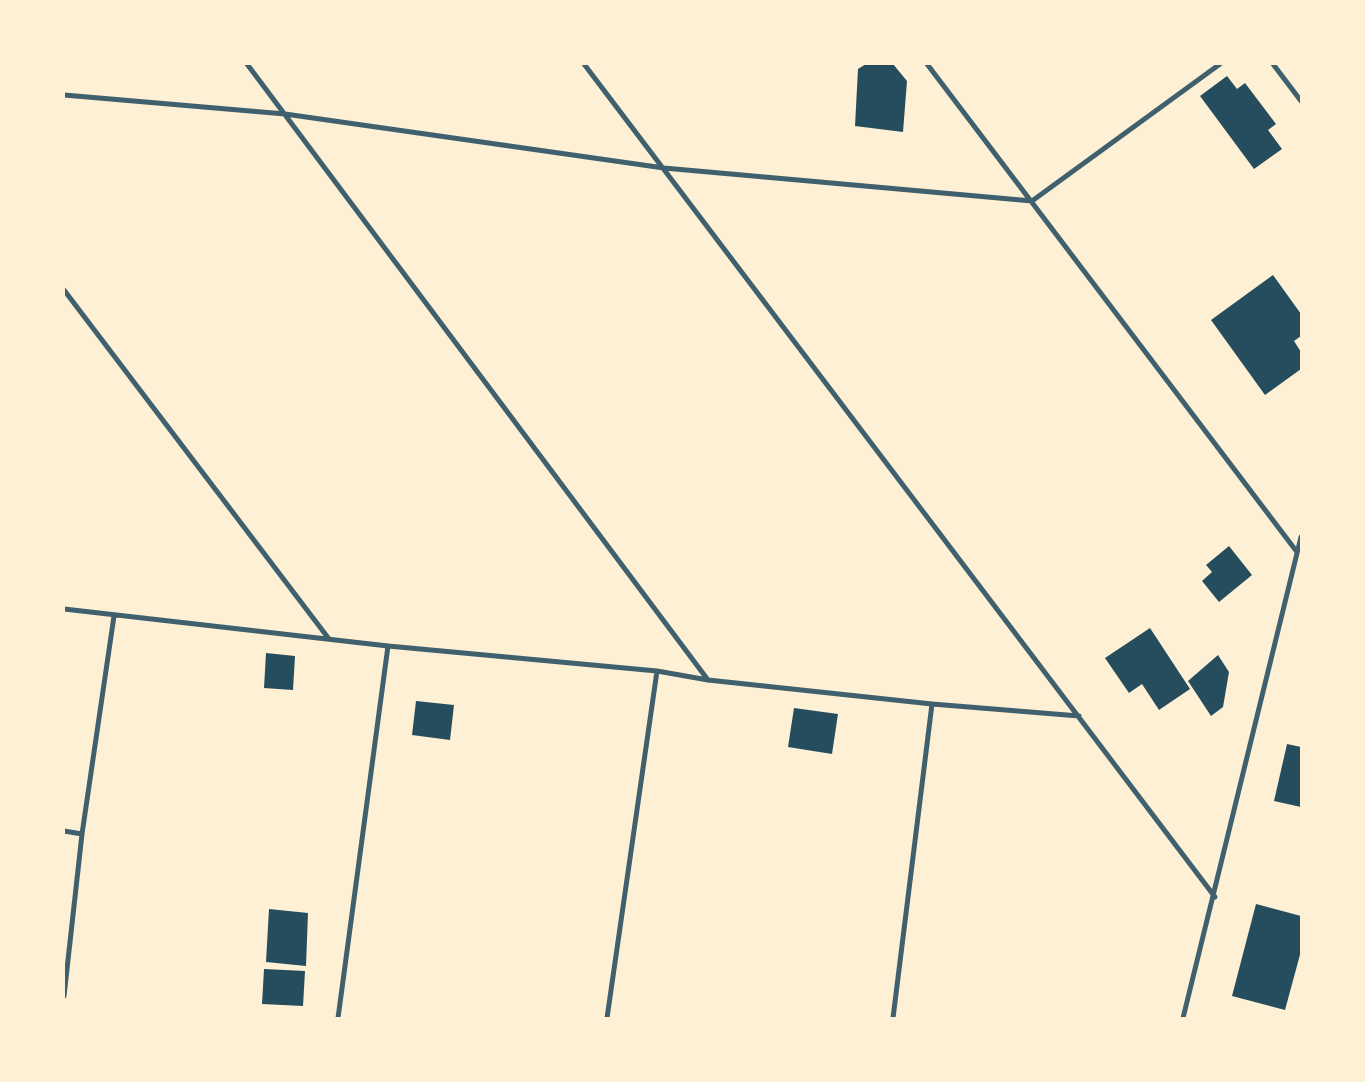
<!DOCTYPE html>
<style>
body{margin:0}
#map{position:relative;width:1365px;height:1082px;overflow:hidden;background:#fdf0d5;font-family:Arial,sans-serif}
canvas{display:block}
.frame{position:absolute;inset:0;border:65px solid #fdf0d5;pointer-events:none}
</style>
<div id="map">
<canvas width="1365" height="1082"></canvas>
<div class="frame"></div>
</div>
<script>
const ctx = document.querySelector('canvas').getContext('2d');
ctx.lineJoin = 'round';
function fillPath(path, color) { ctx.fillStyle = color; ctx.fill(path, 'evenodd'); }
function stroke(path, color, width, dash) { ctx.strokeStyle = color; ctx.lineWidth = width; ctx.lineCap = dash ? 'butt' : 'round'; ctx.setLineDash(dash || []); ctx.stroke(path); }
fillPath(new Path2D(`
 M866,64H893L907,81L903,132L855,126L858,69Z
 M1227,76L1237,89L1245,83L1276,124L1268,130L1282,149L1254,169L1200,96Z
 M1273,275L1301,314V336L1294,341L1301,352V369L1265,395L1211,320Z
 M1229,546L1252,575L1219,602L1202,581L1212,572L1206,565Z
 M1150,628L1190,689L1159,710L1142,684L1129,693L1105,658Z
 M266,653L295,656L293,690L264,688Z
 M1218,655L1229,672L1223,707L1211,716L1188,681Z
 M416,701L454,705L450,740L412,735Z
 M794,708L838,714L832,754L788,747Z
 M1287,744L1301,747V807L1274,801Z
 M1256,904L1301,916V951L1285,1010L1232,996Z
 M269,909L308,913L306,966L266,962Z
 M264,969L305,971L303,1006L262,1004Z`), '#264d5e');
stroke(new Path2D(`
 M247,64L708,680
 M584,64L1215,897
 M927,64L1297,552
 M1273,64L1301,101
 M64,95L285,114L664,168L1032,201L1220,64
 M64,290L329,639
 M64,609L388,646L657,671L708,680L932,704L1079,716
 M64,831L82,834
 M64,996L82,834L114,616
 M338,1018L388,646
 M607,1018L657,671
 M893,1018L932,704
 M1183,1018L1301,537`), '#3f606c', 5);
</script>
